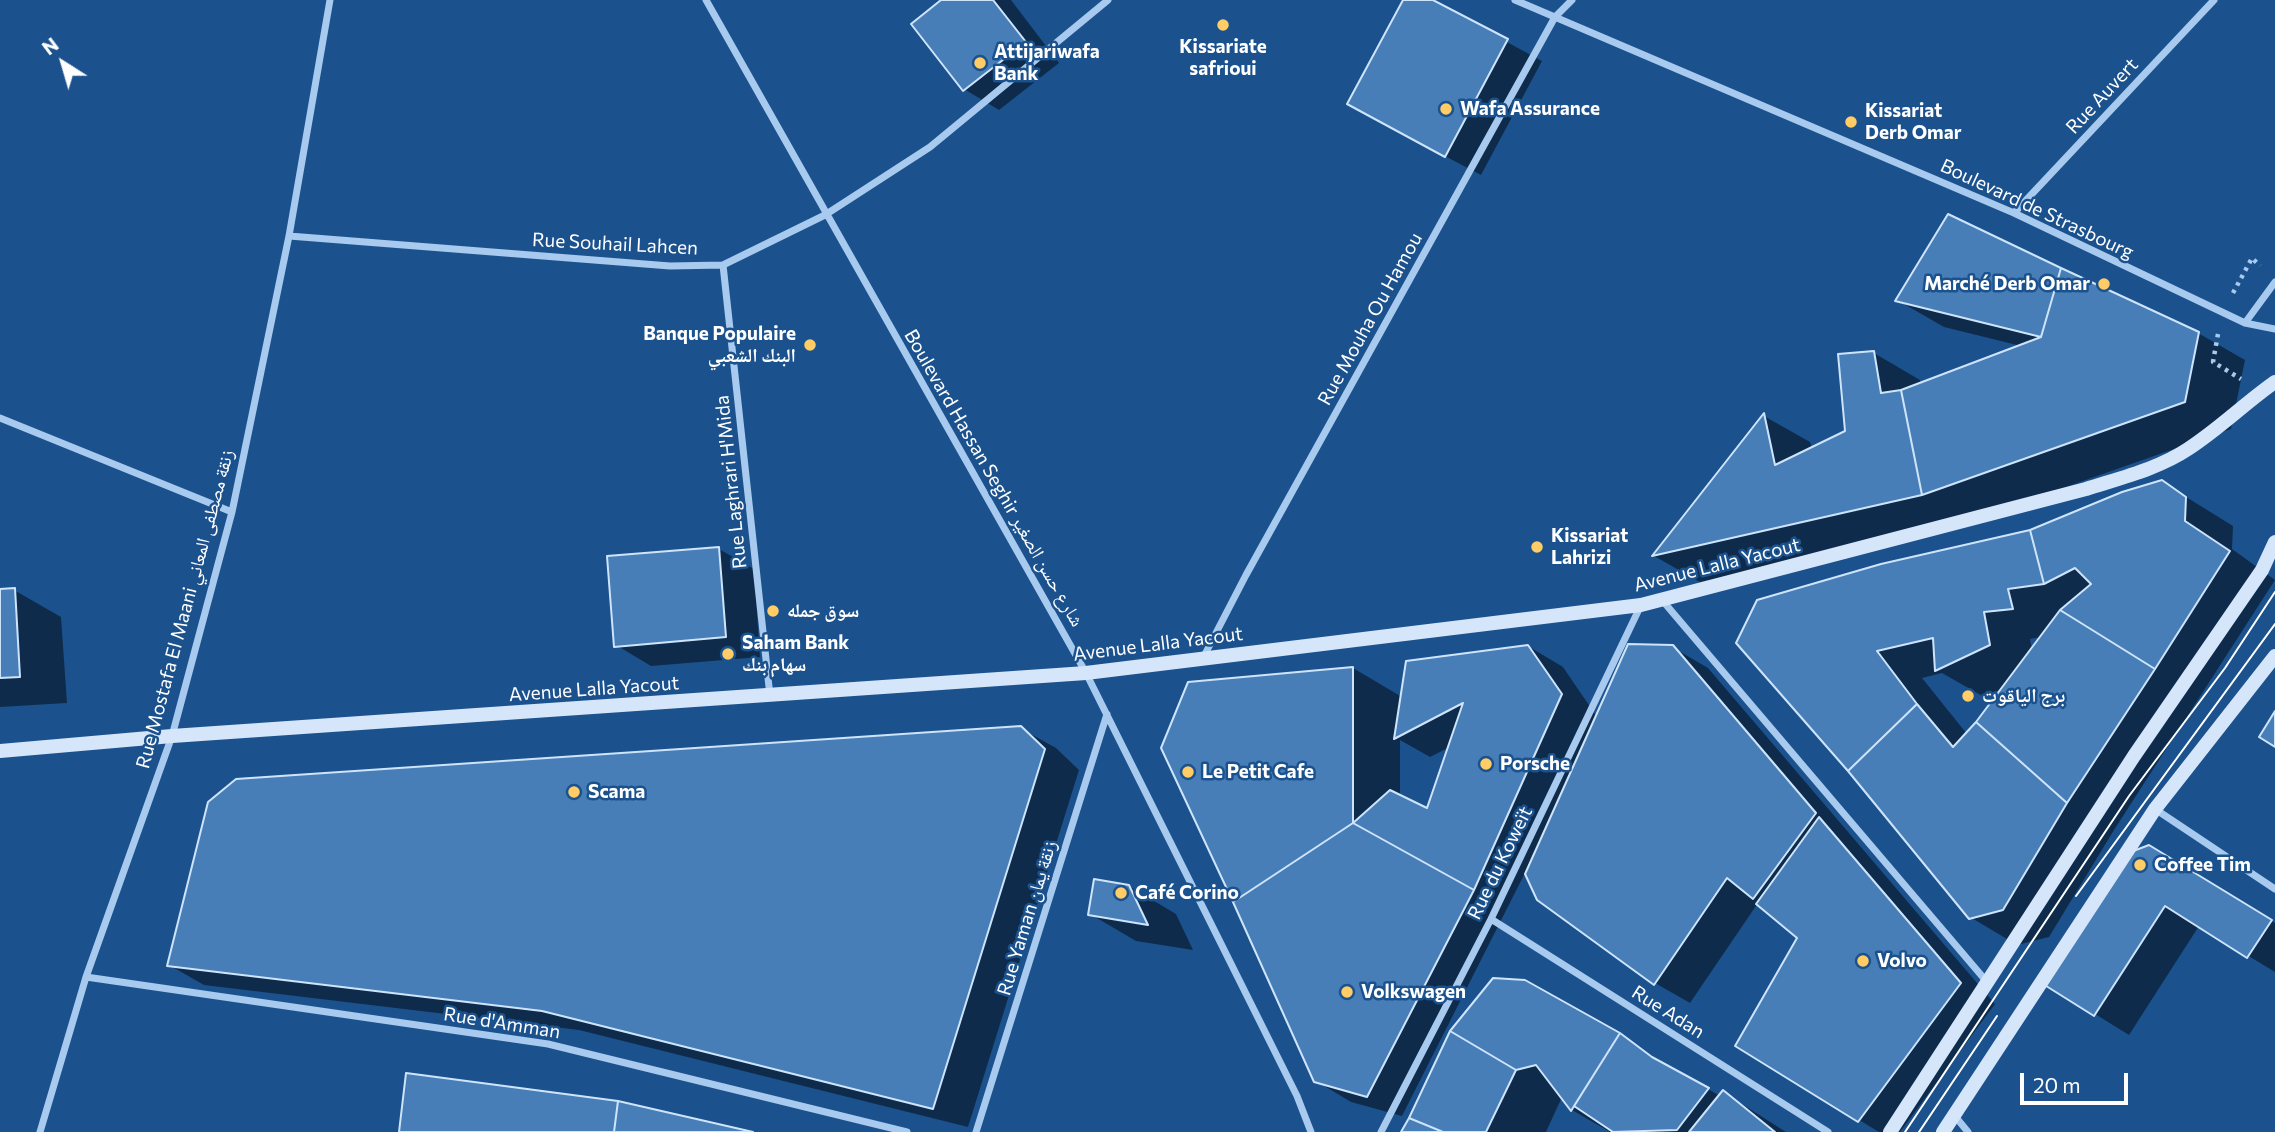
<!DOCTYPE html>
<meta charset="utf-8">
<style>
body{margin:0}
#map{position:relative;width:2275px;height:1132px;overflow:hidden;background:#1b528e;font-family:Commissioner,sans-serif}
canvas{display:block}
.north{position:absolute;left:28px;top:28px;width:70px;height:70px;-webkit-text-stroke:5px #1b528e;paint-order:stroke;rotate:323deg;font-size:19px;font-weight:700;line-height:28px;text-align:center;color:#fff}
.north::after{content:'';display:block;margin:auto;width:24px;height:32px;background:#fff;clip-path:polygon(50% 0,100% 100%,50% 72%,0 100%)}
.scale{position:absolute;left:2020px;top:1073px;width:108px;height:32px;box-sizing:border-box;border:4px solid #fff;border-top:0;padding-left:9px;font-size:21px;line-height:24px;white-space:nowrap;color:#fff;-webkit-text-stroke:5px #1b528e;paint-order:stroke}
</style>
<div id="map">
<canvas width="2275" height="1132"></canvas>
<div class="north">N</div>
<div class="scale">20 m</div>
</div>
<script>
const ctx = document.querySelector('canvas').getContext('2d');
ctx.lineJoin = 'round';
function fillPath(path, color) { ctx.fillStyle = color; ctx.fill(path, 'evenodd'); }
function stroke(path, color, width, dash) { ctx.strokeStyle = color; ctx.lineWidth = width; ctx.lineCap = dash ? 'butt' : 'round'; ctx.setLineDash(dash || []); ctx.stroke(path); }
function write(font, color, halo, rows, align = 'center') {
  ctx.font = font + ' Commissioner,"Noto Naskh Arabic",sans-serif'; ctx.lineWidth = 5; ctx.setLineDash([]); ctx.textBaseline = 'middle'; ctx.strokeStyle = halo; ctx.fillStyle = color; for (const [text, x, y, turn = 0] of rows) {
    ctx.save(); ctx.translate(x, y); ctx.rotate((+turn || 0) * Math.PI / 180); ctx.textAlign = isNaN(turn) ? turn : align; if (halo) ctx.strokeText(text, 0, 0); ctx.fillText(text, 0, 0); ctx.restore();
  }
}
fillPath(new Path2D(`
 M944,0H1011L1059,63L999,110L964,89Z
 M1405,0H1429L1542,61L1481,175L1384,124Z
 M1897,300L2198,333L2245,360L2231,429L1969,521L1700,582L1654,556L1764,416L1810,442L1812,449L1847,432L1874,353L1920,380L1921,384L2021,346L1944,327Z
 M2162,482L2233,526L2232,549L2275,580L2114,830L2049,937L2017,945L1970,917L1849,770L1738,642ZM2041,637L2032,650L2030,639ZM1942,673L1984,697L2004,688L1967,734L1922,678Z
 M719,549L754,569L760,657L651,666L616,645Z
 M14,590L61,617L67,703L0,707V591Z
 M1528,646L1563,667L1597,717L1672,647L1708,668L1995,1004L1900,1132H1879L1737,1046L1799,938L1758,903L1690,1003L1655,983L1539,899L1526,871L1402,1116L1351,1102L1316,1081L1353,668L1402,697ZM1400,740L1430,757L1450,747L1428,811L1400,797Z
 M1020,728L1056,748L1079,770L968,1127L579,1030L204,985L169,965Z
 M2184,868L2275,923V972L2199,926L2129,1035L2095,1014Z
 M1129,886L1176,914L1193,950L1136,941L1090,914Z
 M1572,1009L1720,1096L1723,1092L1786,1132H1610L1572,1110L1562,1097L1546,1132H1403Z`), '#0007');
const building = new Path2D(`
 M941,0H993L1026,42L963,91L911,24Z
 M1403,0H1433L1508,39L1445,157L1347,104Z
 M1948,214L2061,268L2041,337L1895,301Z
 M2061,268L2199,332L2185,402L1922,495L1901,390L2041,337Z
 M1874,351L1881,393L1901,390L1922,495L1652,556L1764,413L1775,465L1845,431L1838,354Z
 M2162,480L2186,497L2185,521L2230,551L2155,669L2060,610L2091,584L2075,568L2044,584L2030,530L2122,492Z
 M2030,530L2044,584L2008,589L2013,609L1984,612L1990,645L1935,671L1933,638L1877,651L1917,704L1848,771L1736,643L1757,600L1881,564Z
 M719,547L726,637L614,647L607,556Z
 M15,588L20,677L0,678V589Z
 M2060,610L2155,669L2067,803L1976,722Z
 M1628,644L1673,645L1816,813L1753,899L1727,878L1654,985L1537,900L1525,874Z
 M1528,645L1562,694L1474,890L1353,823L1390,790L1427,808L1463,703L1394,739L1406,661Z
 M1353,667V823L1233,902L1161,748L1188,682Z
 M1917,704L1953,747L1976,722L2067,803L2003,910L1969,919L1848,771Z
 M2275,711V747L2259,737Z
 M1021,726L1045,749L933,1109L542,1011L167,966L208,802L236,779Z
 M1819,817L1961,983L1858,1122L1735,1046L1797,938L1756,904Z
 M1353,823L1474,890L1367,1097L1314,1082L1233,902Z
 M2149,845L2272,920L2247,958L2165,906L2094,1016L2043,984L2128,853Z
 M1094,879L1129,885L1148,925L1088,915Z
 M1493,978L1525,980L1620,1033L1571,1111L1536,1065L1516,1070L1450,1031Z
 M1450,1031L1516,1070L1486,1132H1443L1409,1118Z
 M1620,1033L1652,1057L1709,1088L1677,1130L1613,1132L1574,1106Z
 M406,1073L618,1101L614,1132H399Z
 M1723,1090L1775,1132H1689Z
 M618,1101L753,1132H614Z
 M1409,1118L1443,1132H1401Z`);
fillPath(building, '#487eb8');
stroke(building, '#cee4fa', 2);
stroke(new Path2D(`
 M2233,293L2252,258L2260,266
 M2218,334L2213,362L2241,379`), '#a8caee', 4.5, [3.5, 5]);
stroke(new Path2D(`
 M706,0L1086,673L1297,1096L1311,1132
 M1515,0L2014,213L2245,323L2275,329
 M2014,213L2214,0
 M289,236L670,266L723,265L825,215L930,147L1108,0
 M723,265L770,696
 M2245,323L2275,282
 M0,418L232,512
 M1662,600L1987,982
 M1203,658L1246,575L1555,17L1572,0
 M2155,809L2275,889
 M1491,919L1828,1132
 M86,977L548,1044L907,1132
 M1954,1115L1968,1132
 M40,1132L86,977L172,736L232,512L289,236L330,0
 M976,1132L1107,714
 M1381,1132L1491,919L1641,605`), '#a8caee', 7);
stroke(new Path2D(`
 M0,751L172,736L1086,673L1641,605L2086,489C2120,478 2158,469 2188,449C2219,429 2245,403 2275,382
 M1890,1132L2134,756L2262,570L2275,542
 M1943,1132L2155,809L2275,656`), '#d5e6fa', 14);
stroke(new Path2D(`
 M2076,896L2275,624
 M1905,1132L2129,796L2225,668L2275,592
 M1919,1132L1997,1016`), '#fff', 2);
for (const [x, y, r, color] of [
 [1223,25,7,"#ffcc65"],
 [980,63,7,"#ffcc65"],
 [1446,109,7,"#ffcc65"],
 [1851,122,7,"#ffcc65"],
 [2104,284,7,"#ffcc65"],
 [810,345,7,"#ffcc65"],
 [1537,547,7,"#ffcc65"],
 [773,611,7,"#ffcc65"],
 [728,654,7,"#ffcc65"],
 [1968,696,7,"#ffcc65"],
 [1486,764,7,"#ffcc65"],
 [1188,772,7,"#ffcc65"],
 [574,792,7,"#ffcc65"],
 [2140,865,7,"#ffcc65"],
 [1121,893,7,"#ffcc65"],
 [1863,961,7,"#ffcc65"],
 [1347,992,7,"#ffcc65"]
]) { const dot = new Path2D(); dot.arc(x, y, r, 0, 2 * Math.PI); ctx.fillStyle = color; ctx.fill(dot); stroke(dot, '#1b528e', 2.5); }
write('bold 19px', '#fff', '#1b528e', [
 ["Kissariate",1223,47,"center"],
 ["safrioui",1223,69,"center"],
 ["Attijariwafa",994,52],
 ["Bank",994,74],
 ["Wafa Assurance",1460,109],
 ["Kissariat",1865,111],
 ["Derb Omar",1865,133],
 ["Marché Derb Omar",2090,284,"right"],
 ["Banque Populaire",796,334,"right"],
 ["البنك الشعبي",796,356,"right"],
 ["Kissariat",1551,536],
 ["Lahrizi",1551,558],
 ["سوق جمله",787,611],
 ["Saham Bank",742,643],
 ["سهام بنك",742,665],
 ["برج الياقوت",1982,696],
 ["Porsche",1500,764],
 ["Le Petit Cafe",1202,772],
 ["Scama",588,792],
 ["Coffee Tim",2154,865],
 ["Café Corino",1135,893],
 ["Volvo",1877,961],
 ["Volkswagen",1361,992]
], 'left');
write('19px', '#fff', '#1b528e', [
 ["Rue Auvert",2102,96,-47],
 ["Boulevard de Strasbourg",2037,209,25],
 ["Rue Souhail Lahcen",615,244,3],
 ["Rue Mouha Ou Hamou",1370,319,-61],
 ["Boulevard Hassan Seghir شارع حسن الصغير",994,478,60],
 ["Rue Laghrari H'Mida",731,482,-96],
 ["Avenue Lalla Yacout",1717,565,-14],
 ["Rue Mostafa El Maani زنقة مصطفى المعاني",185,609,-75],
 ["Avenue Lalla Yacout",1158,644,-7],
 ["Avenue Lalla Yacout",594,689,-4],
 ["Rue du Koweït",1500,863,-64],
 ["Rue Yaman زنقة يمان",1027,918,-73],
 ["Rue Adan",1668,1012,32],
 ["Rue d'Amman",502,1023,9]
]);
</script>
